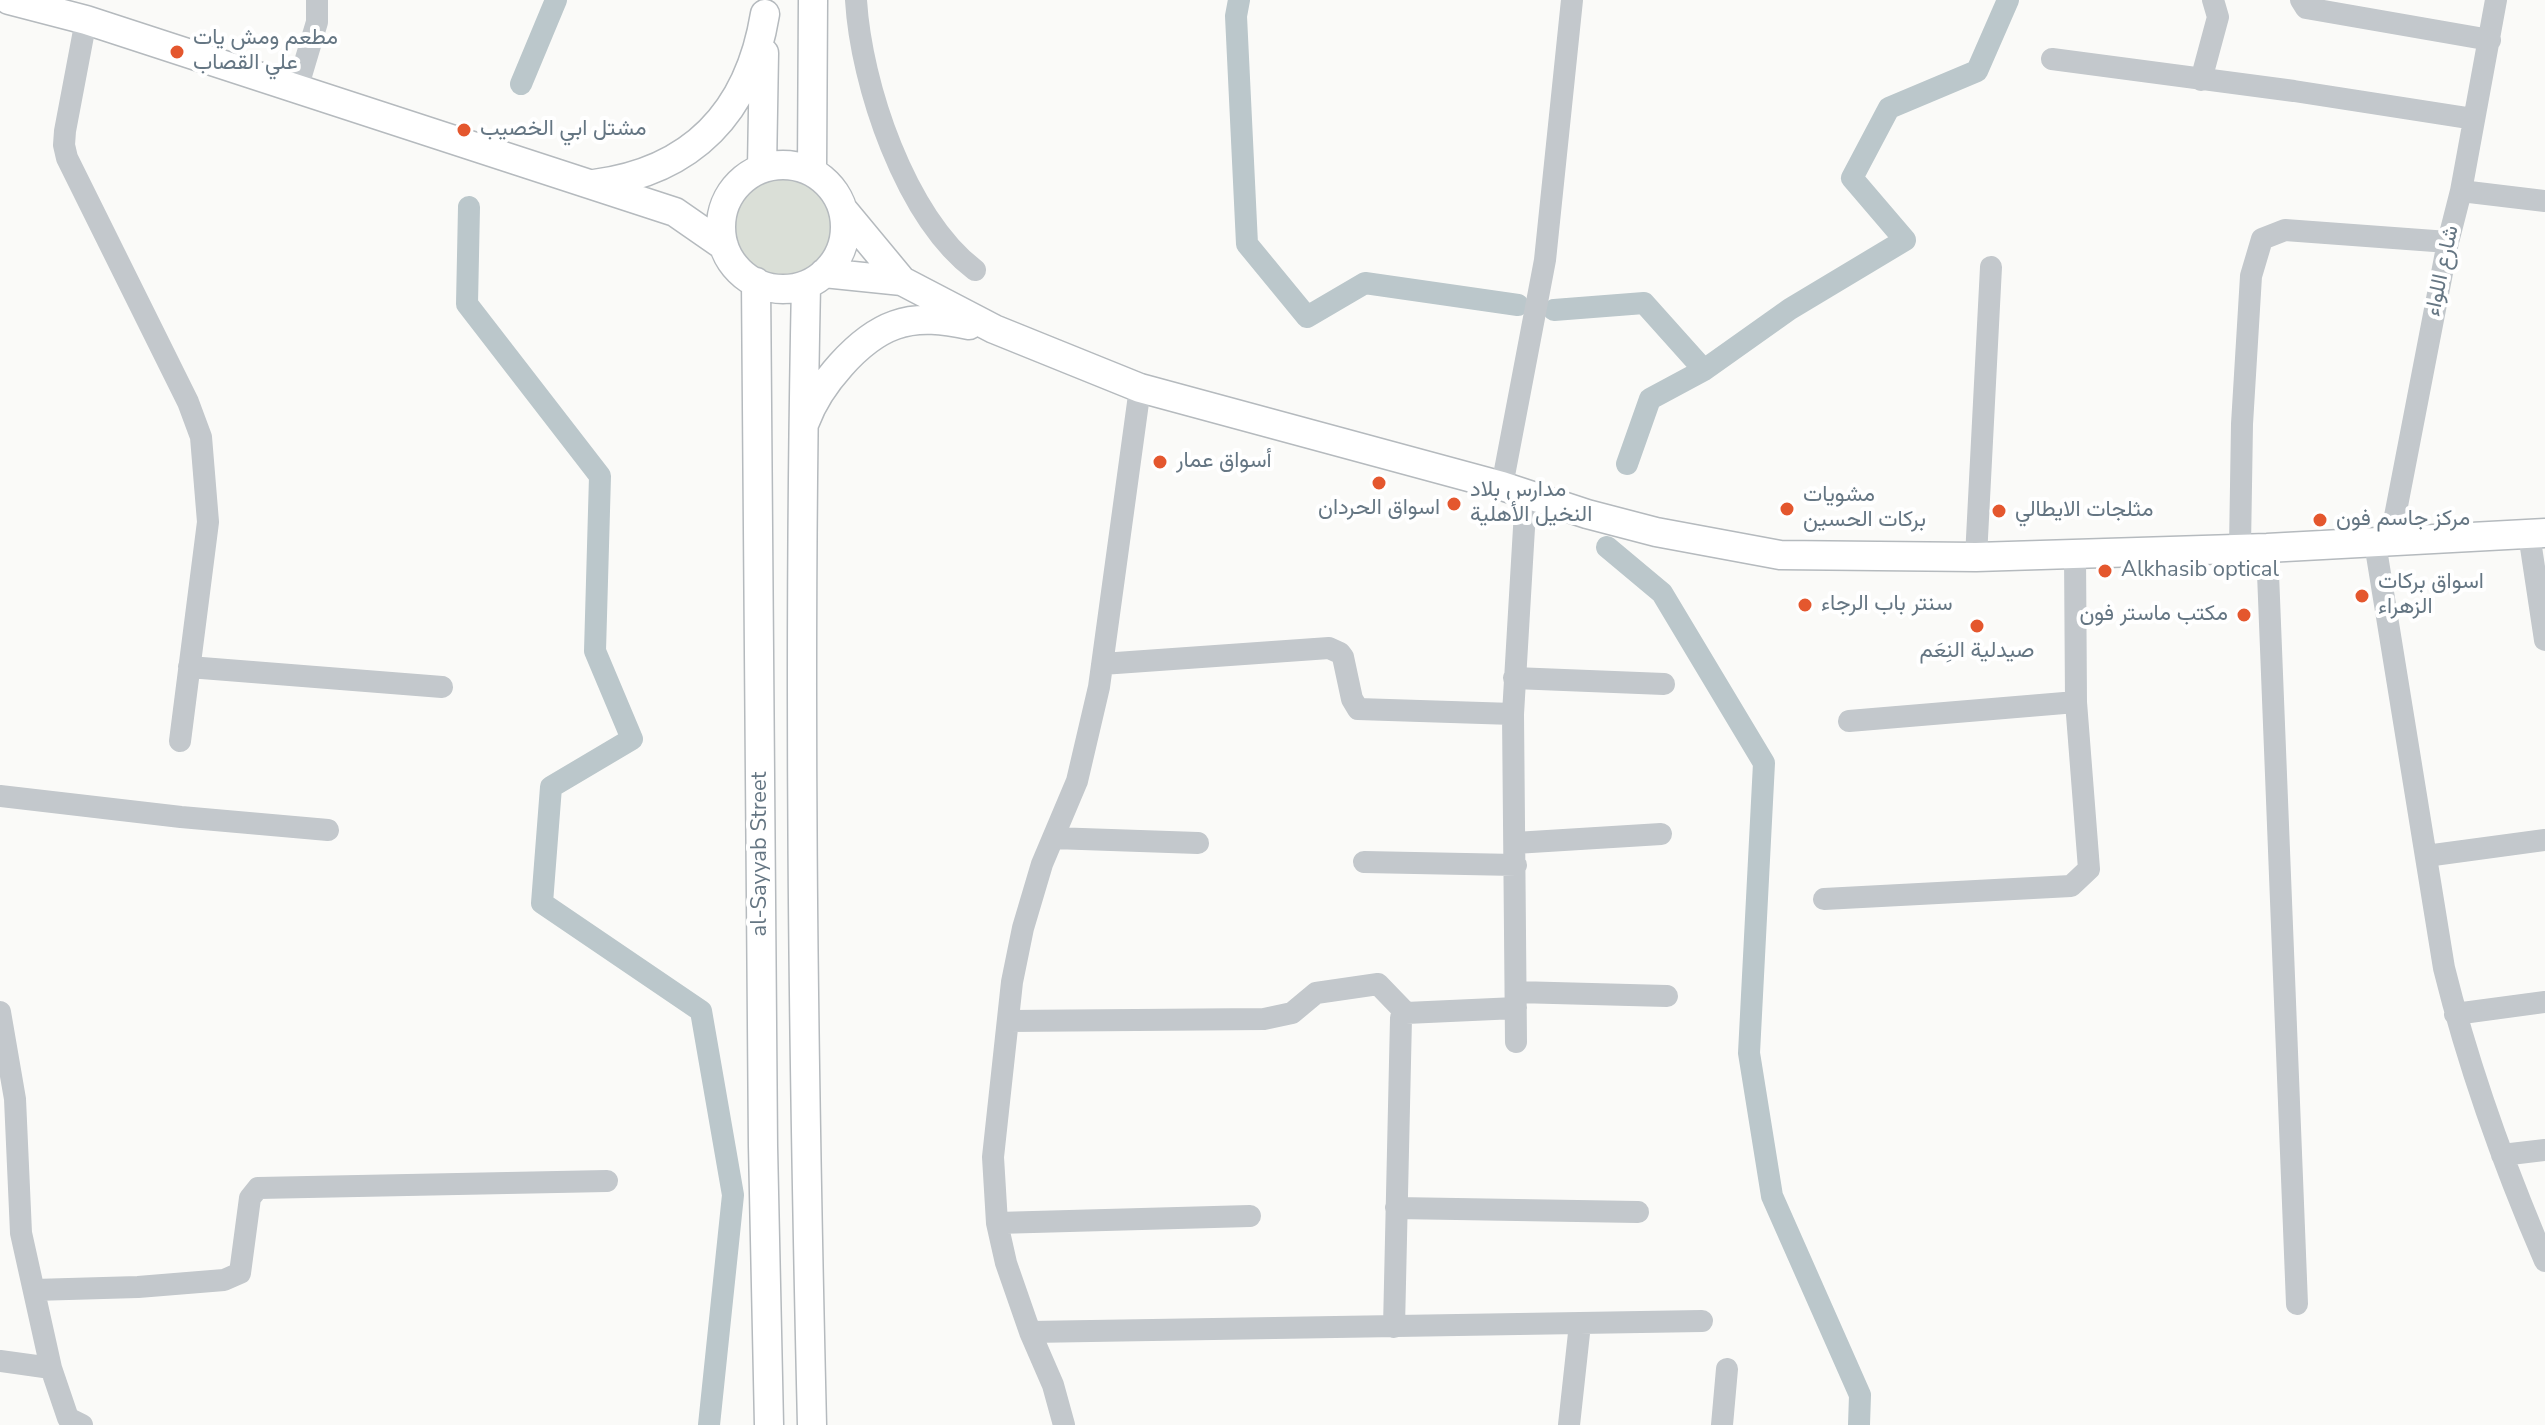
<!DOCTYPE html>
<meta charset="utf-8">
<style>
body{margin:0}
canvas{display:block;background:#fafaf8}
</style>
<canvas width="2545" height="1425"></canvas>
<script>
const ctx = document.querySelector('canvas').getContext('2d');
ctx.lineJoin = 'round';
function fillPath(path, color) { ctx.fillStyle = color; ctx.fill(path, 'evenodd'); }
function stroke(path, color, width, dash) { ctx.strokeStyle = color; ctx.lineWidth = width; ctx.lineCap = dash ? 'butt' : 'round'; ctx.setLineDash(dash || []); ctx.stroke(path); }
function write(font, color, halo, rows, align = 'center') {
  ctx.font = font + ' "Nunito Sans",Vazirmatn,sans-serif'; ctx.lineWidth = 8; ctx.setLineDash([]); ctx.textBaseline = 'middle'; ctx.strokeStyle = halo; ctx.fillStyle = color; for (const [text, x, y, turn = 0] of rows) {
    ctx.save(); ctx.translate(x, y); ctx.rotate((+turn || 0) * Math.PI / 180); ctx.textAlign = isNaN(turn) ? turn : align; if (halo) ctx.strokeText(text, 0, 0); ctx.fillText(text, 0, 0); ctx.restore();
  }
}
fillPath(new Path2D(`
 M735 226a50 50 0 1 1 100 0a50 50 0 1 1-100 0Z`), '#dadfd7');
stroke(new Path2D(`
 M1239,0L1236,16L1247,244L1307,317L1365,283L1518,305
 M521,84L556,0
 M469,207L467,304L600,476L595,651L632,739L551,787L542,903L701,1011L733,1195L709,1425
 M1554,310L1644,303L1704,370
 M1627,464L1650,399L1704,370L1790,309L1905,240L1852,178L1889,108L1977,71L2008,0
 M1607,547L1662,593L1764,763L1749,1053L1772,1196L1860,1395L1859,1425`), '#bbc7cb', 22);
const major = new Path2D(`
 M9,0L86,20L675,212L724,246
 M721 227a62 62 0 1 1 124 0a62 62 0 1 1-124 0Z
 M762,168L764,53
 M812,171L813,0
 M594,184C693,171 749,112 765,14
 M844,211L902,281
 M824,273L902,281L994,329L1140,388L1502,486L1587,514L1656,532L1780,555L1976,557L2267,548L2545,533
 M756,282L763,1146L769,1425
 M806,285C798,664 803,1045 812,1425
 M805,422C818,386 858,338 895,325C919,316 945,320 969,325`);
stroke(major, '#b5babe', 31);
stroke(new Path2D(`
 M856,0C861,84 905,217 975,270
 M2301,0L2306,8L2490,40
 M86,20L65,131L64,145L67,158L188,402L201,437L208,522L180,741
 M2052,59L2294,91L2474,119
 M2201,80L2218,17L2213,0
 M297,89L317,22V0
 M2461,191L2545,201
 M1502,486L1545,260L1572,0
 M2529,534L2545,640
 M2390,542L2448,242L2461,191L2496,0
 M2375,543L2444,968C2469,1069 2504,1166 2545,1261
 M2240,547L2242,424L2251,276L2262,239L2285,230L2448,242
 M2267,548L2297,1304
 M1976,557L1991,267
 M1102,664L1329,648L1340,653L1343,657L1352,699L1358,709L1513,714
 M189,667L442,687
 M1514,678L1664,684
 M1849,721L2076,702
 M0,796L181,817L328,830
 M1053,838L1198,843
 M1515,843L1661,834
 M2426,856L2545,840
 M1364,862L1516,865
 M1824,899L2071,886L2089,869L2076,702L2075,553
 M1516,992L1667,996
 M0,1012L15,1099L21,1233L51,1368L68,1418L82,1425
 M2455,1014L2545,1002
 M1008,1021L1264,1019L1292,1013L1316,993L1378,984L1406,1013
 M1516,1042L1513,714L1526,494
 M2502,1155L2545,1150
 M1396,1208L1638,1212
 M997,1223L1250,1216
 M34,1290L138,1287L224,1280L240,1273L250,1198L258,1188L607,1181
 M1394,1327L1401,1018L1406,1013L1516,1008
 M1030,1332L1702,1321
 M0,1361L51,1368
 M1064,1425L1053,1385L1030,1332L1006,1263L997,1223L993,1157L1012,982L1023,928L1042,864L1077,781L1099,687L1140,388
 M1569,1425L1580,1324
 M1722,1425L1727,1369`), '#c3c8cc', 22);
stroke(major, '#fff', 28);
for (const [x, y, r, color] of [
 [177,52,8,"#e4572e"],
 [464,130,8,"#e4572e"],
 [1160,462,8,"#e4572e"],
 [1379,483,8,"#e4572e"],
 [1454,504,8,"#e4572e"],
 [1787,509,8,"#e4572e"],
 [1999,511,8,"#e4572e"],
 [2320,520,8,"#e4572e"],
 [2105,571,8,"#e4572e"],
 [2362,596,8,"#e4572e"],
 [1805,605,8,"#e4572e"],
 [2244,615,8,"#e4572e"],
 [1977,626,8,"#e4572e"]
]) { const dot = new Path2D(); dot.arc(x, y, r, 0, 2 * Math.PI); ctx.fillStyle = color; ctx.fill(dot); stroke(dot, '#fff', 3); }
write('22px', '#657683', '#fff', [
 ["مطعم ومش يات",193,39],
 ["علي القصاب",193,64],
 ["مشتل ابي الخصيب",480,130],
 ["أسواق عمار",1176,462],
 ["مدارس بلاد",1470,491],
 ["النخيل الأهلية",1470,516],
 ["مشويات",1803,496],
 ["بركات الحسين",1803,521],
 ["اسواق الحردان",1379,509,"center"],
 ["مثلجات الايطالي",2015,511],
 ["مركز جاسم فون",2336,520],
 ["Alkhasib optical",2121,571],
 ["اسواق بركات",2378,583],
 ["الزهراء",2378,608],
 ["سنتر باب الرجاء",1821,605],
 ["مكتب ماستر فون",2228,615,"right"],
 ["صيدلية النِعَم",1977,652,"center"]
], 'left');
write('22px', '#657683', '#fff', [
 ["شارع اللواء",2443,271,-78],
 ["al-Sayyab Street",761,854,-90]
]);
</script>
